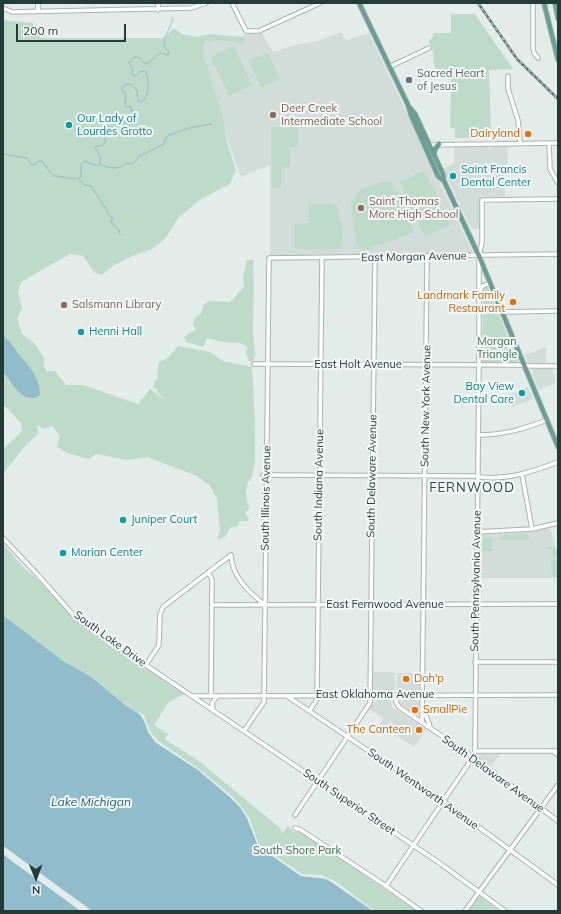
<!DOCTYPE html>
<style>
body{margin:0}
#map{position:relative;width:561px;height:914px;overflow:hidden;background:#e3ece9;font-family:Mulish,sans-serif}
canvas{display:block}
.frame{position:absolute;inset:0;border:4px solid #243c38;pointer-events:none}
.north{position:absolute;left:16px;top:858px;width:40px;height:40px;-webkit-text-stroke:3px #f4f8f7;paint-order:stroke;rotate:179deg;font-size:11px;font-weight:700;line-height:16px;text-align:center;color:#243c38}
.north::after{content:'';display:block;margin:auto;width:14px;height:18px;background:#243c38;clip-path:polygon(50% 0,100% 100%,50% 72%,0 100%)}
.scale{position:absolute;left:16px;top:24px;width:110px;height:18px;box-sizing:border-box;border:2px solid #243c38;border-top:0;padding-left:5px;font-size:12px;line-height:14px;white-space:nowrap;color:#243c38;-webkit-text-stroke:3px #f4f8f7;paint-order:stroke}
</style>
<div id="map">
<canvas width="561" height="914"></canvas>
<div class="frame"></div>
<div class="north">N</div>
<div class="scale">200 m</div>
</div>
<script>
const ctx = document.querySelector('canvas').getContext('2d');
ctx.lineJoin = 'round';
function fillPath(path, color) { ctx.fillStyle = color; ctx.fill(path, 'evenodd'); }
function stroke(path, color, width, dash) { ctx.strokeStyle = color; ctx.lineWidth = width; ctx.lineCap = dash ? 'butt' : 'round'; ctx.setLineDash(dash || []); ctx.stroke(path); }
function write(font, color, halo, rows, align = 'center') {
  ctx.font = font + ' Mulish,sans-serif'; ctx.lineWidth = 4; ctx.setLineDash([]); ctx.textBaseline = 'middle'; ctx.strokeStyle = halo; ctx.fillStyle = color; for (const [text, x, y, turn = 0] of rows) {
    ctx.save(); ctx.translate(x, y); ctx.rotate((+turn || 0) * Math.PI / 180); ctx.textAlign = isNaN(turn) ? turn : align; if (halo) ctx.strokeText(text, 0, 0); ctx.fillText(text, 0, 0); ctx.restore();
  }
}
fillPath(new Path2D(`
 M341,32L346,40L369,33L472,251L471,253L270,255V165L241,177L190,37H241L246,34L262,33L273,52L295,45L318,41Z
 M505,146H507L508,172H504L505,197L480,196L481,229H471L443,169L454,163V147H487L488,148H492L494,147Z
 M546,347V364L528,363L525,355Z
 M533,369H552L556,383L539,390L532,373Z
 M528,387L533,399L512,407L508,395Z
 M550,528L556,549H558V578H479L481,535L529,532Z
 M372,672H395V691H376L373,690Z
 M397,673H420L419,689L416,691H397Z
 M377,699H389L391,701L392,707L426,729L414,747L380,725L383,718L369,709Z
 M403,699H416L419,700V715H417L400,704V701Z
 M479,754H500L491,766L479,758Z`), '#d2dcd8');
fillPath(new Path2D(`
 M451,14H475L513,69L489,70L491,138H455V128H451L450,126L451,76H445L447,72L443,70L437,71L434,65L433,52L429,41L433,36V33H451Z
 M3,20L33,23L41,38H165L171,30L175,29L182,34L197,37L209,34L242,37L245,40L243,45C230,40 217,39 204,42L202,50L223,118L226,139L236,170L230,184L201,199L178,218L165,239L152,249L130,257L113,266L102,275L94,272L83,256L70,254L21,282L18,293L22,308L17,318L22,334L35,344L44,358V367L47,371H55L66,385H83L138,404L150,389L166,401L158,393L157,389L153,388L155,381L158,378L157,376L159,362L168,358L178,346L210,352L223,361L252,367L255,425V460L252,477L248,482L246,491L247,501L250,507L245,513L249,518L248,521H240L238,526L230,528L225,537L217,539L220,530L217,499L210,486L197,476L147,457L127,460L96,454L89,459L67,453L57,447L60,436L52,426L44,429L37,425L38,434L25,446L3,474V449L22,431L21,423L5,406L3,409Z
 M234,46L252,85L229,96L211,57Z
 M268,53L279,79L261,87L249,61Z
 M271,127H298V147H290V167L281,168V188H272Z
 M425,170L450,225L425,236L400,182Z
 M382,181H391L395,190L398,192L414,229L413,232L395,240L363,250L356,243L351,204L359,191Z
 M308,204H334L337,207L340,222H342L343,249H295V224L310,223Z
 M247,260H254L253,272L254,281L253,329L255,355L253,362L249,361L246,353L248,348C240,340 232,344 223,342C217,341 212,339 207,338L203,347L186,342L184,337L196,329L193,325V320L201,313L204,304L210,301L230,302L244,287L243,277Z
 M486,287L488,288L518,360L517,363H483L482,362L483,292Z
 M528,534L529,540H500L502,535Z
 M482,537L492,539V551H482Z
 M3,544L25,569L42,583L76,621L184,694L168,703L154,725L168,734L165,739L200,762L280,828L282,833L288,826L293,832L298,831L303,833L417,911H373L334,883L320,877L301,876L258,846L256,842L155,742L148,732L142,716L125,705L90,676L63,661L3,615Z
 M555,546L556,549H558V557L551,555L553,551L552,549L547,550L546,548Z
 M551,560H558V577H552Z
 M478,897H481L499,911H468Z`), '#bedbc9');
fillPath(new Path2D(`
 M3,335C8,339 11,344 15,349C25,362 41,377 40,395C28,405 16,390 10,381C8,377 4,374 3,370C1,360 3,345 3,335Z
 M3,615L63,661L90,676L125,705L142,716L155,742L198,770L231,798L240,807L247,818L258,846L301,876L320,877L334,883L373,911H92L3,846Z
 M3,854L81,911H3Z`), '#90bccc');
fillPath(new Path2D(`
 M138,711L144,715L150,731L157,740L199,769L232,796L241,806L249,817L259,845L302,874L321,875L335,881L375,911H373L327,879L301,876L258,846L247,818L240,807L231,798L198,770L155,742L148,732L145,723Z
 M3,846L67,893L92,911H89L66,895L3,848Z
 M3,852L69,900L83,911H81L13,862L3,854Z`), '#e3ece9');
stroke(new Path2D(`
 M3,154L27,158L32,165H34L37,162L42,161L53,176C63,175 72,182 81,177V164L84,161L98,166L100,164V157L95,147L97,146L103,145L106,141L104,137L107,131V126L121,131L124,129L122,123L123,122L130,123L134,118L131,107H126L125,106L126,94L122,91V87L128,84C138,86 137,94 139,102H141C150,97 149,82 146,72L140,71L137,75L133,76L132,72L133,70L129,63L134,57H138L146,64C151,62 155,56 160,53L168,55L169,53C168,50 164,48 164,45C162,39 172,25 173,18
 M100,164C109,168 119,171 126,163L132,164L137,160L138,157L164,144L166,137C181,129 197,126 212,124
 M79,180L85,185L91,186L105,207L108,214L112,217V221L111,222L119,230L120,235`), '#90bccc', 1);
const minor = new Path2D(`
 M38,3V11
 M158,3V10
 M232,3L246,31H259L320,3
 M533,3V48L534,53L538,58
 M3,8L12,12L191,8L206,3
 M389,67L429,48
 M508,76V89L518,120L520,143
 M549,143L550,169L558,183
 M427,145L558,143
 M480,290L483,286L490,283
 M502,312L558,311
 M254,364L518,365L530,366H558
 M478,435C504,435 523,429 547,420
 M522,474L532,529
 M263,475L474,476C502,482 532,472 558,462
 M477,532L532,529L558,523
 M3,538L38,575L76,618L82,622L441,864L505,911
 M208,572L212,579L211,695
 M212,605L558,604
 M475,662H558
 M146,665L159,645L160,614L163,607L231,555C232,577 249,592 265,605
 M396,695V702L399,707L473,757L558,821
 M193,696L558,695
 M287,696L443,801L558,885
 M213,709L212,703L217,696
 M310,710L317,699V695L322,258
 M423,710L429,723L430,728
 M422,722L427,257
 M244,731L264,702L269,258L558,254
 M475,751L479,365V256L482,242V200L558,199
 M553,751L558,755
 M295,815L370,703L375,257
 M295,828L301,830L386,886L421,911
 M386,886L473,757L475,751H558
 M465,911L558,785`);
const major = new Path2D(`
 M359,3L408,105L411,115L438,176L444,181L479,256L558,447
 M544,3L558,60
 M555,3L558,19
 M410,108L415,114L443,174L444,181
 M434,155L435,149L439,144`);
stroke(minor, '#a6b4b0', 5.5);
stroke(major, '#c2c8c7', 6);
stroke(minor, '#fff', 3.5);
stroke(major, '#6c9e96', 4.5);
const rail = new Path2D(`
 M478,3L517,59L558,99`);
stroke(rail, '#5f7773', 2.5);
stroke(rail, '#f4f8f7', 1, [3]);
for (const [x, y, r, color] of [
 [409,80,4,"#6b7280"],
 [273,115,4,"#8d6e63"],
 [69,125,4,"#0f9aa8"],
 [528,134,4,"#e8710a"],
 [453,176,4,"#0f9aa8"],
 [361,208,4,"#8d6e63"],
 [513,302,4,"#e8710a"],
 [64,305,4,"#8d6e63"],
 [81,332,4,"#0f9aa8"],
 [522,393,4,"#0f9aa8"],
 [123,520,4,"#0f9aa8"],
 [63,553,4,"#0f9aa8"],
 [406,679,4,"#e8710a"],
 [415,710,4,"#e8710a"],
 [419,730,4,"#e8710a"]
]) { const dot = new Path2D(); dot.arc(x, y, r, 0, 2 * Math.PI); ctx.fillStyle = color; ctx.fill(dot); stroke(dot, '#f4f8f7', 1.5); }
write('11px', '#5b616d', '#f4f8f7', [
 ["Sacred Heart",417,74],
 ["of Jesus",417,87]
], 'left');
write('11px', '#785e54', '#f4f8f7', [
 ["Deer Creek",281,109],
 ["Intermediate School",281,122],
 ["Saint Thomas",369,202],
 ["More High School",369,215],
 ["Salsmann Library",72,305]
], 'left');
write('11px', '#0d838f', '#f4f8f7', [
 ["Our Lady of",77,119],
 ["Lourdes Grotto",77,132],
 ["Saint Francis",461,170],
 ["Dental Center",461,183],
 ["Henni Hall",89,332],
 ["Bay View",514,387,"right"],
 ["Dental Care",514,400,"right"],
 ["Juniper Court",131,520],
 ["Marian Center",71,553]
], 'left');
write('11px', '#c56008', '#f4f8f7', [
 ["Dairyland",520,134],
 ["Landmark Family",505,296],
 ["Restaurant",505,309],
 ["Doh'p",414,679,"left"],
 ["SmallPie",423,710,"left"],
 ["The Canteen",411,730]
], 'right');
write('11px', '#243c38', '#f4f8f7', [
 ["East Morgan Avenue",414,257,-1],
 ["East Holt Avenue",358,365],
 ["South New York Avenue",426,406,-89],
 ["South Delaware Avenue",372,476,-89],
 ["South Indiana Avenue",319,485,-89],
 ["South Illinois Avenue",266,498,-89],
 ["South Pennsylvania Avenue",476,581,-89],
 ["East Fernwood Avenue",385,605],
 ["South Lake Drive",110,639,36],
 ["East Oklahoma Avenue",375,695],
 ["South Delaware Avenue",493,774,36],
 ["South Wentworth Avenue",423,789,35],
 ["South Superior Street",349,802,34]
]);
write('11px', '#326f50', '#f4f8f7', [
 ["Morgan",497,342],
 ["Triangle",497,355],
 ["South Shore Park",297,851]
]);
write('italic 12px', '#235d73', '#f4f8f7', [
 ["Lake Michigan",91,802]
]);
ctx.letterSpacing = '1px';
write('13px', '#224c46', '#f4f8f7', [
 ["FERNWOOD",472,488]
]);
ctx.letterSpacing = '0px';
</script>
